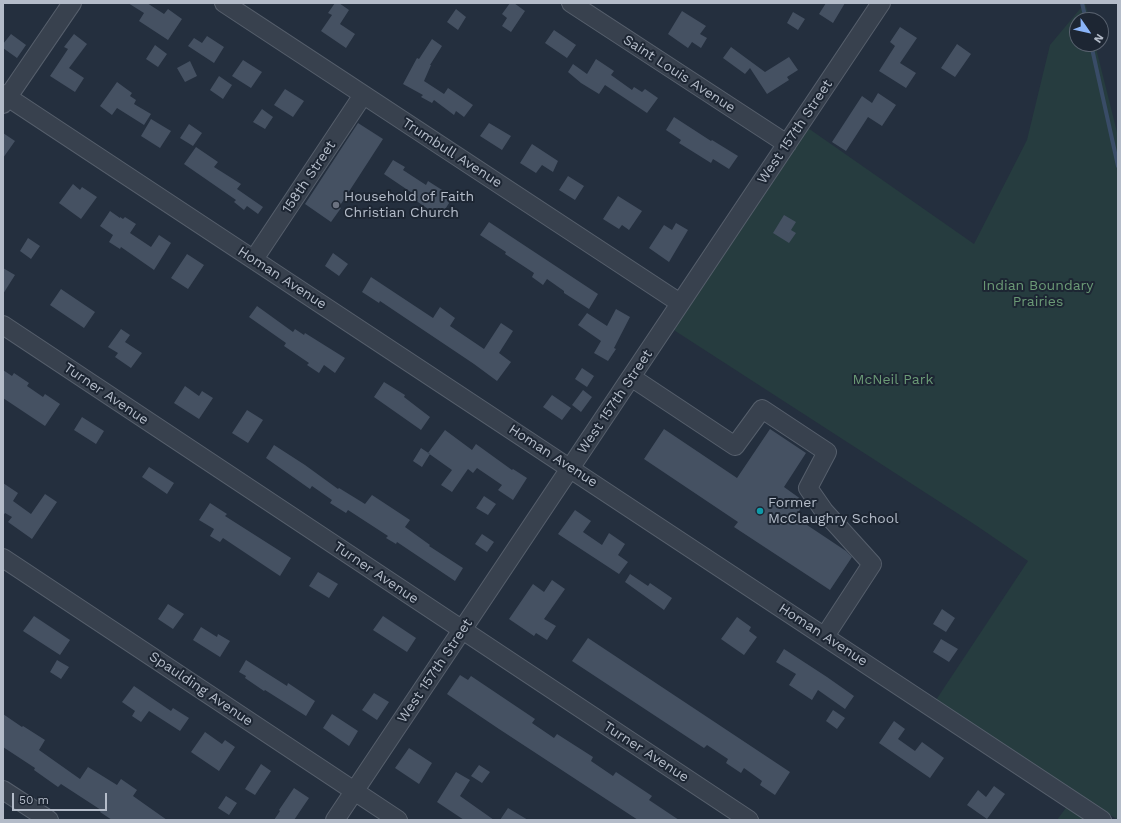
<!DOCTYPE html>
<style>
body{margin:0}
#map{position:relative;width:1121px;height:823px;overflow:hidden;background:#242f3e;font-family:"Work Sans",sans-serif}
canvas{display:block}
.frame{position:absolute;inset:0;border:4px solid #b4bcc9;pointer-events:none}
.north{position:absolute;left:1069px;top:12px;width:40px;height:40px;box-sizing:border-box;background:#1d2633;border:1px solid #59626f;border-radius:50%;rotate:124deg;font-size:11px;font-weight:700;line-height:16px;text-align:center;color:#b4bcc9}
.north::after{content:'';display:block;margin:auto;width:14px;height:18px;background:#8ab4f8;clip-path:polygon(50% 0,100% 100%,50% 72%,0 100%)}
.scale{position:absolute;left:12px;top:793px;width:95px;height:18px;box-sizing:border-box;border:2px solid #b4bcc9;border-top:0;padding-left:5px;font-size:12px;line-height:14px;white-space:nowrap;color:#b4bcc9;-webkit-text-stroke:3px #1d2633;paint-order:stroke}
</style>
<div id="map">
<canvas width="1121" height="823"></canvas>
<div class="frame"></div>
<div class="north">N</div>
<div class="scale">50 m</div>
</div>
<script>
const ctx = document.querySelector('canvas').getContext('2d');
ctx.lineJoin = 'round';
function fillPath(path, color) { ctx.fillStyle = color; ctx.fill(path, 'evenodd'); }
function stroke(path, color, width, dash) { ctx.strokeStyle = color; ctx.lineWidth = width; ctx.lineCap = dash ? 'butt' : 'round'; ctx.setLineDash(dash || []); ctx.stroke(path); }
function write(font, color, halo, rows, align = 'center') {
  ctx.font = font + ' "Work Sans",sans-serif'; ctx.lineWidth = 4; ctx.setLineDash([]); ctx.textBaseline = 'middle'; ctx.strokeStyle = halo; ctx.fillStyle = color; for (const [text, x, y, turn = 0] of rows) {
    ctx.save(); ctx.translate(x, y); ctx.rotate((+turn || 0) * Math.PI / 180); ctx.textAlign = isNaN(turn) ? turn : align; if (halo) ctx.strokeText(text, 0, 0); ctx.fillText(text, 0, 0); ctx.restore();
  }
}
fillPath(new Path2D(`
 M1085,3L1090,20H1077V44H1095L1118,136V820L936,700L1028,561L977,526L666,325L735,237L808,128L974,244L1027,140L1050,45Z
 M1068,805L1091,820H1057Z`), '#263c3f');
stroke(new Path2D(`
 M1082,3L1086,20
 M1091,44L1118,166`), '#394c67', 4);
fillPath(new Path2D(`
 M128,3H147L164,14L168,9L182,19L168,40L139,21L144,13Z
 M335,3H339L349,10L340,24L355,34L346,48L321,31L332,15L328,13Z
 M510,3H514L525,11L511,32L502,26L507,18L502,14Z
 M826,3H845L833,23L819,14Z
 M456,9L466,17L458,30L447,22Z
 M682,11L706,26L700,34L707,38L701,48L692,42L688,48L668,34Z
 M793,12L805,19L798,30L787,23Z
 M900,27L917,38L900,63L916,73L906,88L879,71L895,46L890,42Z
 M554,30L576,45L567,58L545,43Z
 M11,34L26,45L17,58L3,48V44Z
 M74,34L87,44L69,68L84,78L75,92L50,76L68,49L64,47Z
 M207,36L224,47L214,63L188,46L194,38L202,43Z
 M432,39L442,46L430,65H431L424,81L444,94L448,88L473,105L464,117L456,111L454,115L434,100L432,103L421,97L423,95L403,84L417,58L419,59Z
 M957,44L971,54L955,77L941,68Z
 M155,45L167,54L158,67L146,59Z
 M731,47L765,72L789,57L798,70L787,77L789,80L767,94L750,68L745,74L723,58Z
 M596,59L614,71L611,75L632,90L634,87L642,92L645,89L658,98L647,113L605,85L599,94L581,83L568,72L573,64L587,74Z
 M243,60L262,72L251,88L232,76Z
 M190,61L197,76L185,82L177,68Z
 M219,76L232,85L223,99L210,90Z
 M117,82L132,93L130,96L136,100L134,104L151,114L144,125L117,108L112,115L100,106Z
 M285,89L304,101L293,117L274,105Z
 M878,93L896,105L882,126L868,117L846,151L832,142L862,96L872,103Z
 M262,109L273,117L265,129L253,122Z
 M674,117L711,141L712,140L738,156L729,169L713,159L711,163L679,143L681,140L666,130Z
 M151,119L171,131L160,148L141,136Z
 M358,123L383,139L339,207L341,208L331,222L305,204Z
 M489,123L511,136L502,150L480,136Z
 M189,124L202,133L193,146L180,138Z
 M3,133L15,141L3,158Z
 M532,144L558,161L553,172L542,165L536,173L520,163Z
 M196,147L218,162L214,167L241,184L237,189L263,207L258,214L247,206L244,210L234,202L236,200L184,164Z
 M393,160L405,167L403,170L426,185L428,181L453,197L440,217L415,200L418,197L384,174Z
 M568,176L584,186L575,200L559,190Z
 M73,184L80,190L82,187L97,197L81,219L59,203Z
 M618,196L642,211L629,230L622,225L619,229L603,219Z
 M110,211L120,218V217L123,219L125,217L136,224L130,233L151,247L159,235L171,243L154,270L121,247L120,249L109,242L113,235L100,226Z
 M784,215L796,222L791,230L796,233L789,243L773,233Z
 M489,222L598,294L589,309L564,293V291L547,279L543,285L532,277L534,273L505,254L506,252L480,235Z
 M676,223L688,230L669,262L649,248L664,225L672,230Z
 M28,238L40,246L31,259L20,251Z
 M333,253L348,264L339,276L325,266Z
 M187,254L204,265L188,289L171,278Z
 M3,268L15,275L3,294Z
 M371,277L433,318L440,307L455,318L450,326L484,349L501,323L513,331L499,353L511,362L497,381L474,364L380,301L379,303L362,292Z
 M61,289L95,312L84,328L50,305Z
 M257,306L293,332L295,329L304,335L305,333L345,358L335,373L324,365L319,373L307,365L309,363L284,346L286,343L249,317Z
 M616,309L630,317L614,348L616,349L608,361L594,353L601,341L578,325L587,313L607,326Z
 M121,329L130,335L125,342L142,353L131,368L115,357L118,353L108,347Z
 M582,368L594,376L587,387L575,379Z
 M3,370L12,376L14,373L29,383L27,386L43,397L45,394L60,404L45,426L3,398Z
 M384,382L405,395L404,397L430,417L421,430L374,397Z
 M185,386L199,396L202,391L213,398L199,419L174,403Z
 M583,390L592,397L581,412L572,405Z
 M552,395L571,408L562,420L543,407Z
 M247,410L263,420L248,443L232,433Z
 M82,417L104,431L96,444L74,430Z
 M664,429L737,478L770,429L806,453L784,487L805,502L795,517L846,551L852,557L830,590L734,527L738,522L644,459Z
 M445,430L472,450L476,444L512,470L513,469L527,478L513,500L498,490L502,485L477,468L473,473L468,469L452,492L441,485L452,470L428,453Z
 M274,445L305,465L338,489L339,488L365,504L372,495L410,520L405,527L430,545L429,546L463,568L455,581L397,542L396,544L386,538L388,536L348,510L346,513L330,503L332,500L312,486L310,489L266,458Z
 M421,448L430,454L422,467L413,461Z
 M149,467L174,483L167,494L142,477Z
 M3,483L18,493L13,501L31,514L45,494L57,502L32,539L8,522L12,517L5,513L3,516Z
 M484,496L496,504L488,515L476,508Z
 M210,503L227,514L225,516L291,558L280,576L223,538L220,542L210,536L214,529L199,520Z
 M575,510L591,521L583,532L602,545L609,533L625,544L618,555L628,562L619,574L558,534Z
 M482,534L494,542L487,552L475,544Z
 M318,572L338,584L329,598L309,586Z
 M630,574L648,586L650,583L672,598L664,610L625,582Z
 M552,580L565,589L544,619L556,626L547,640L536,633L534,636L509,619L533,584L544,592Z
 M168,604L184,614L173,629L158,619Z
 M942,609L955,618L946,632L933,624Z
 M34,616L70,640L60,655L23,631Z
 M383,616L416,638L407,652L373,630Z
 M737,617L751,627L749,631L757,637L744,655L721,639Z
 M201,627L217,637L218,634L230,641L220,657L193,640Z
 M588,638L790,772L775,795L760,785L762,781L744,768L741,773L726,763L728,759L707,745L704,748L572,661Z
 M941,639L958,649L949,662L933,652Z
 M784,649L827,677L854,696L845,709L818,690L812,700L789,685L796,674L776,662Z
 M57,660L69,667L61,679L50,672Z
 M246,660L287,686L288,683L315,701L306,716L265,690L264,691L245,678L246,676L239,672Z
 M460,675L468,680L471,676L535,719L532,723L554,738L557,734L593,757L591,761L613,776L616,772L652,796L649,800L679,820H638L499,729L447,694Z
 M134,686L171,711L173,708L189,718L180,731L149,711L141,722L132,716L135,711L122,702Z
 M374,693L389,702L377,720L362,710Z
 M833,710L845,718L837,729L826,721Z
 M3,714L22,727L23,726L45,740L39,750L80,779L88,767L117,785L121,779L137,790L133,796L167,820H112L100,812L101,810L61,784L58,787L34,770L35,768L3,747Z
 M332,714L358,731L349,746L323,728Z
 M894,721L905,729L898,739L915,751L922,742L944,758L930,778L879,743Z
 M205,732L222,744L225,740L235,747L219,771L191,752Z
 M409,748L432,763L419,784L395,768Z
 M261,764L271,771L255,795L245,789Z
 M479,765L490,772L482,783L471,776Z
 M456,772L470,780L460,796L494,820H464L437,802Z
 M994,786L1005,794L987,819L967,805L978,790L986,797Z
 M294,788L309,798L294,820H274L280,811L279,810Z
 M226,796L237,803L229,815L218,808Z
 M508,808L528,820H500Z`), '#455162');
const minor = new Path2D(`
 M224,3L680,303
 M571,3L787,144
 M3,94L1102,820
 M3,104L72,3
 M254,259L363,95
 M3,325L749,820
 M631,377L735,446L762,409L827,452L808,488L824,511L872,564L825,636
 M3,558L398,820
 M3,790L49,820
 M335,820L881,3`);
stroke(minor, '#565f6c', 20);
stroke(minor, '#38414e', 18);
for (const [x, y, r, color] of [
 [336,205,4,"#6b7280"],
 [760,511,4,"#0f9aa8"]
]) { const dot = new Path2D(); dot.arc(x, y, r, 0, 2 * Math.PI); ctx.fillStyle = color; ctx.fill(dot); stroke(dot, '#1d2633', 1.5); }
write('14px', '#b4bcc9', '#1d2633', [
 ["Saint Louis Avenue",679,74,33],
 ["West 157th Street",795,132,-56],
 ["Trumbull Avenue",452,153,33],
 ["158th Street",309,177,-56],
 ["Homan Avenue",282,278,33],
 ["Turner Avenue",106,394,34],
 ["West 157th Street",615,402,-56],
 ["Homan Avenue",553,456,33],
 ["Turner Avenue",376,573,34],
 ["Homan Avenue",823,635,33],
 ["West 157th Street",435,671,-56],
 ["Spaulding Avenue",201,689,34],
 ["Turner Avenue",646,752,33]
]);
write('14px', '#b4bcc9', '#1d2633', [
 ["Household of Faith",344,197],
 ["Christian Church",344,213],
 ["Former",768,503],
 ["McClaughry School",768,519]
], 'left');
write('14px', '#6b9a76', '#1d2633', [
 ["Indian Boundary",1038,286],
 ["Prairies",1038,302],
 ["McNeil Park",893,380]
]);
</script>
